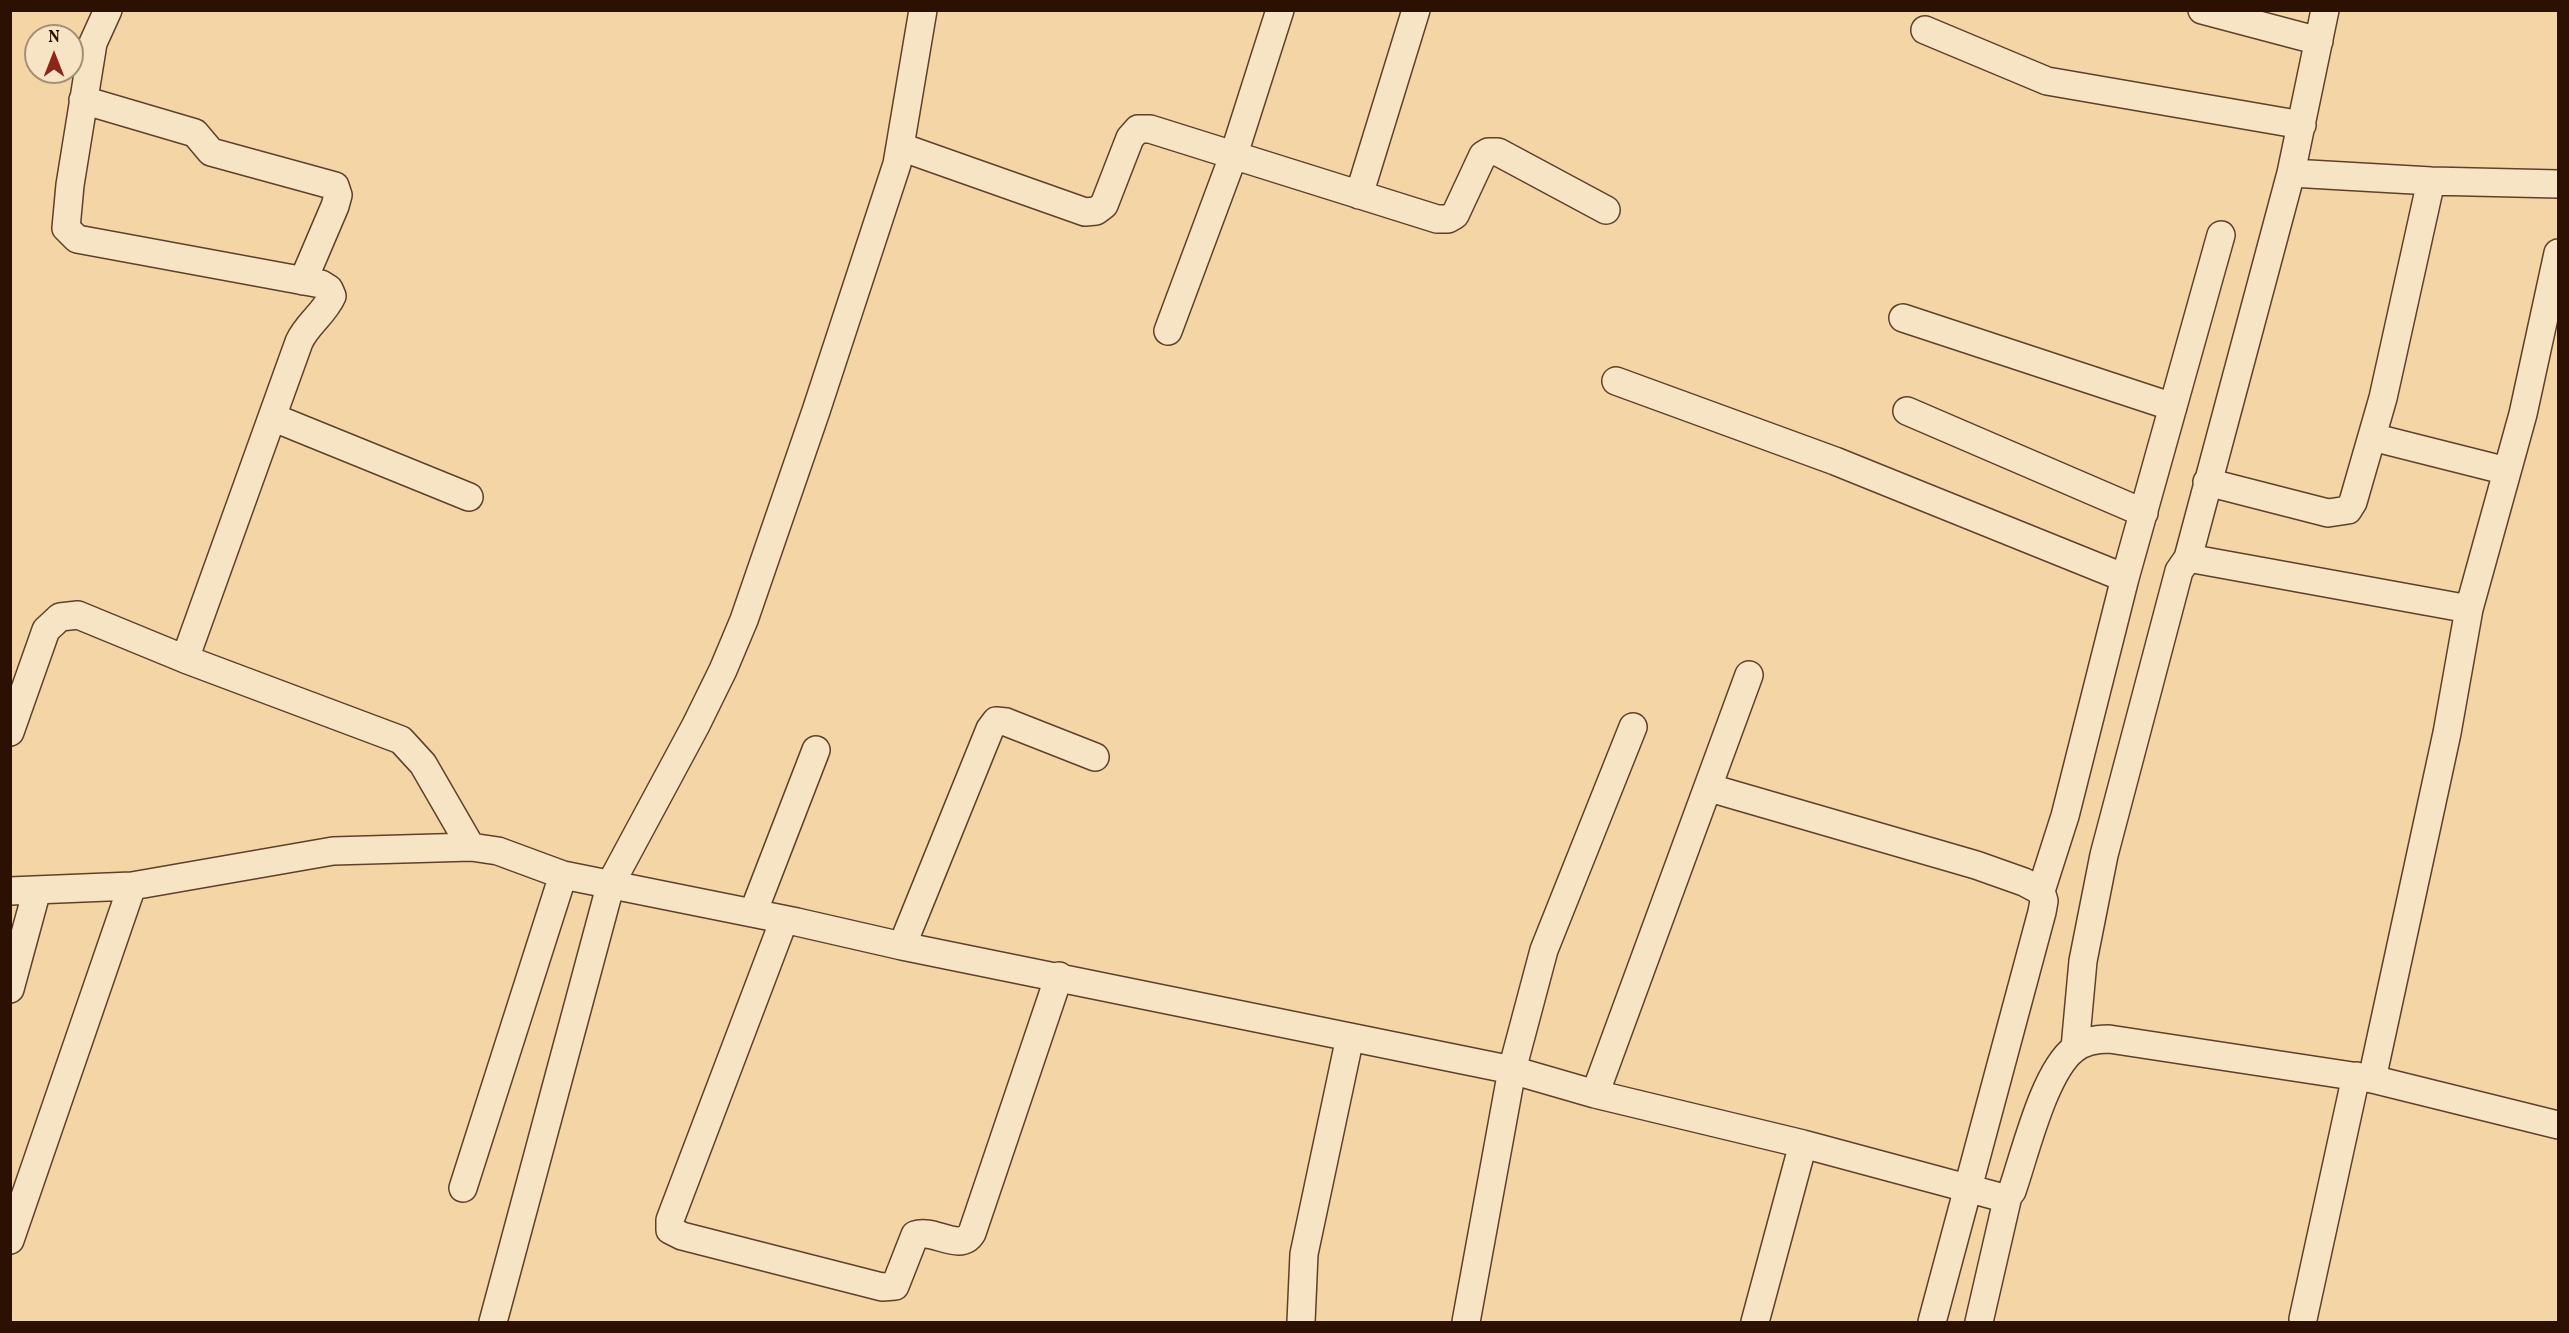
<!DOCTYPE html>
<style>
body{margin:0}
#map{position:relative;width:2569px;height:1333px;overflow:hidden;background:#f3d5a6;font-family:Vollkorn,serif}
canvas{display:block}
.frame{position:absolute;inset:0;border:12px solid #2c1001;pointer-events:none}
.north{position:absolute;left:24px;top:24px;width:60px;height:60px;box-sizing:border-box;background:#f7e4c5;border:2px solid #a68f77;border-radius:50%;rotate:0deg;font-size:16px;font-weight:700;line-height:24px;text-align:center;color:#2c1001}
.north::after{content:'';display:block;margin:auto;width:21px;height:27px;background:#8f2418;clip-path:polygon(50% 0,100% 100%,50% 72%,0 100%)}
</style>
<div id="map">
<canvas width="2569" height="1333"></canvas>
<div class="frame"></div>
<div class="north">N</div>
</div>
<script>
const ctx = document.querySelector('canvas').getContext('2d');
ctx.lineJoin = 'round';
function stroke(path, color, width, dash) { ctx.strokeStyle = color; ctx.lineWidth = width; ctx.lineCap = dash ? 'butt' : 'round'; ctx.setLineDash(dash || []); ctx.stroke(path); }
const minor = new Path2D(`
 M108,10L93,43L70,185L66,228L77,239L321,284L329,289L332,296C324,314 307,324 299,342L185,659
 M2202,10L2319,41
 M1925,30L2047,81L2302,125
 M83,100L195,133L211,152L335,186L338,195L335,206L303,281
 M901,147L1085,212L1096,211L1104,205L1130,138L1138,129H1150L1437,219H1448L1455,215L1483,155L1488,152H1498L1606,210
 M2291,173L2431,181L2558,184
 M1359,195L1416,10
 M1903,318L2173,407
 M1168,331L1234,154L1280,10
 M1616,381L1835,461L2125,578
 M1907,411L2144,513
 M272,417L469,497
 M2372,437L2507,471
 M2207,482L2328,513L2348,510L2353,502L2383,398L2431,181
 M2188,558L2469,609
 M10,732L46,630L60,617L78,615L185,659L401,740L423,764L471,847
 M1710,788L1976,865L2024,882L2041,891L2044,901L2042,912L1932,1322
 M10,891L132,886L333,851L471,847L498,851L563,875L797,922L902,946L1512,1070L1595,1094L1803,1144L2000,1197L2008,1196L2012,1191C2025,1154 2044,1072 2074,1049C2084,1041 2097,1039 2109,1039L2372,1079L2558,1125
 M2041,891L2065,816L2125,578L2221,235
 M753,913L816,750
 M784,920L670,1220V1230L682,1236L882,1287L895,1286L915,1235C934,1228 960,1253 972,1233L1059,976
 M902,946L990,729L996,721L1006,722L1095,757
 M10,989L37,890
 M2075,1048L2083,961L2104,855L2179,571L2188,558L2291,173L2325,10
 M2372,1079L2447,733L2469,609L2523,414L2558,253
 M1595,1094L1749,675
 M463,1188L563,875
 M10,1240L132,886
 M2303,1319L2356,1076
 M493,1322L611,883L696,725L723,670L744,620L816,411L897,164L923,10
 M1301,1322L1304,1254L1350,1037
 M1466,1322L1512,1070L1544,950L1633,727
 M1755,1322L1803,1144
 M1979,1322L2008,1196`);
stroke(minor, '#5e412a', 30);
stroke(minor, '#f7e4c5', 27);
</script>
